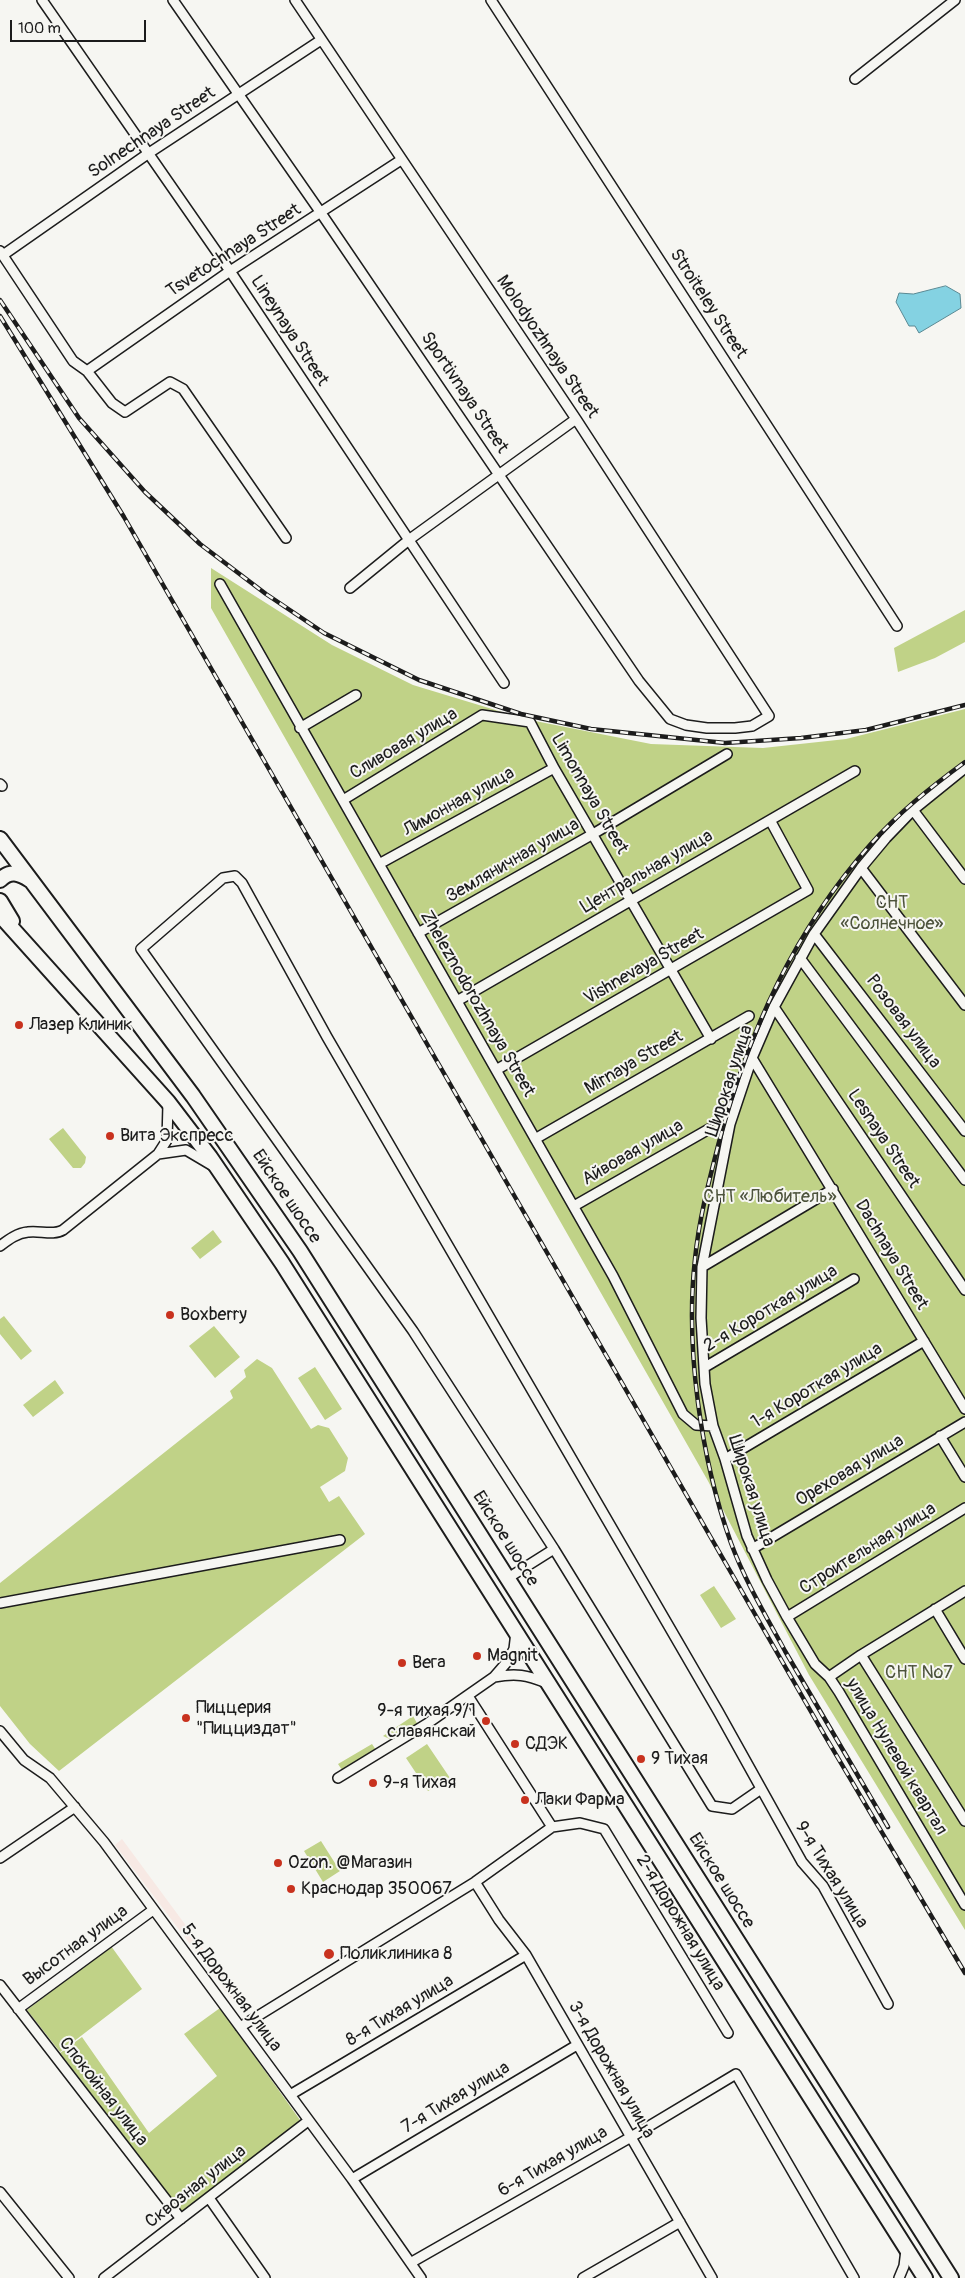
<!DOCTYPE html>
<meta charset="utf-8">
<style>
body{margin:0}
#map{position:relative;width:965px;height:2278px;overflow:hidden;background:#f6f6f2;font-family:Pangolin,sans-serif}
canvas{display:block}
.scale{position:absolute;left:10px;top:20px;width:136px;height:22px;box-sizing:border-box;border:2px solid #1c1c1c;border-top:0;padding-left:6px;font-size:15px;line-height:18px;white-space:nowrap;color:#1c1c1c;-webkit-text-stroke:4px #f6f6f2;paint-order:stroke}
</style>
<div id="map">
<canvas width="965" height="2278"></canvas>
<div class="scale">100 m</div>
</div>
<script>
const ctx = document.querySelector('canvas').getContext('2d');
ctx.lineJoin = 'round';
function fillPath(path, color) { ctx.fillStyle = color; ctx.fill(path, 'evenodd'); }
function stroke(path, color, width, dash) { ctx.strokeStyle = color; ctx.lineWidth = width; ctx.lineCap = dash ? 'butt' : 'round'; ctx.setLineDash(dash || []); ctx.stroke(path); }
function write(font, color, halo, rows, align = 'center') {
  ctx.font = font + ' Pangolin,sans-serif'; ctx.lineWidth = 4; ctx.setLineDash([]); ctx.textBaseline = 'middle'; ctx.strokeStyle = halo; ctx.fillStyle = color; for (const [text, x, y, turn = 0] of rows) {
    ctx.save(); ctx.translate(x, y); ctx.rotate((+turn || 0) * Math.PI / 180); ctx.textAlign = isNaN(turn) ? turn : align; if (halo) ctx.strokeText(text, 0, 0); ctx.fillText(text, 0, 0); ctx.restore();
  }
}
fillPath(new Path2D(`
 M122,1839L238,1996L233,2001L115,1845Z`), '#f7e9e4');
fillPath(new Path2D(`
 M211,568L332,645L413,685L525,719L651,744L763,748L846,739L965,709V1930L809,1675L708,1481L211,608Z
 M965,610V642L935,658L898,672L894,648Z
 M63,1128L86,1157L85,1163L81,1168H73L49,1139Z
 M213,1230L222,1242L200,1259L191,1248Z
 M4,1316L32,1351L21,1360L0,1334V1319Z
 M214,1326L240,1357L215,1378L189,1346Z
 M257,1359L272,1368L311,1429L318,1425L329,1428L348,1458L345,1471L320,1487L329,1502L339,1496L365,1534L59,1771L30,1744L0,1706V1583L233,1398L230,1391L246,1377L244,1370Z
 M315,1367L342,1409L325,1420L298,1378Z
 M55,1380L64,1393L33,1417L23,1405Z
 M714,1586L736,1619L721,1628L700,1595Z
 M413,1716L418,1725L392,1740L383,1736Z
 M372,1744L376,1750L342,1770L338,1764Z
 M427,1744L450,1778L428,1791L406,1758Z
 M321,1841L340,1871L323,1882L304,1851Z
 M111,1946L142,1989L60,2052L27,2010Z
 M220,2008L300,2120L183,2213L60,2053L82,2037L149,2133L217,2076L184,2034Z`), '#c0d287');
const water = new Path2D(`
 M946,286L960,294L961,308L919,333L915,326H909L896,302L899,293L913,294Z`);
fillPath(water, '#84d2e2');
stroke(water, '#5a8993', 1);
const street = new Path2D(`
 M42,0L230,271L504,683
 M173,0L321,213L639,681L670,719L686,725L707,728H735L752,726L769,716L576,419L295,0
 M491,0L897,626
 M855,79L955,0
 M0,251L73,361L87,371L112,403L125,412L170,382L183,389L286,538
 M3,255L149,153L321,40
 M87,371L230,271L401,160
 M220,584L613,1276L683,1414L696,1425L713,1426
 M350,588L410,539L576,419
 M300,728L356,695
 M965,768L913,810L886,838L861,868L814,934L774,1007L752,1058L730,1124L702,1267L701,1318L705,1384L713,1426L725,1459L747,1536L767,1580L787,1617L815,1664L829,1677L839,1692L965,1905
 M0,784L2,786
 M343,800L482,715L530,722L554,768L711,1039
 M913,810L965,879
 M379,864L554,768
 M861,868L965,1005
 M418,933L593,834L727,754
 M814,934L965,1131
 M800,958L965,1180
 M457,1001L855,771
 M774,1007L965,1290
 M752,1058L965,1409
 M496,1070L808,890L770,820
 M535,1139L749,1016
 M158,1154L186,1150L213,1166
 M574,1206L709,1129
 M0,1246C8,1240 17,1233 28,1232C39,1230 53,1236 63,1230L158,1154L167,1140L168,1104
 M702,1267L833,1189
 M705,1367L854,1279
 M940,1436L965,1477
 M725,1459L924,1341
 M752,1549L965,1422
 M508,1578L554,1549
 M0,1603L340,1540
 M935,1609L965,1659
 M787,1617L965,1508
 M861,1655L965,1821
 M494,1677C517,1673 526,1675 547,1683
 M829,1677L861,1655L965,1591
 M468,1696L552,1827
 M0,1731L24,1760L50,1778L104,1842L352,2179L421,2278
 M338,1778L428,1723L494,1677L507,1662L514,1649L516,1632
 M761,1789L732,1809L712,1806L554,1549L413,1331L141,949L223,878L235,876L242,883L327,1037L718,1711L802,1862L823,1886L888,2004
 M0,1858L75,1807
 M475,1882L499,1920L526,1955L712,2278
 M0,1985L181,2219
 M18,2009L153,1910
 M240,2027L475,1882L552,1827L580,1823L604,1829L728,2033
 M290,2095L526,1955
 M352,2179L577,2045
 M0,2192L69,2278
 M209,2198L265,2278
 M412,2262L631,2137L736,2074L854,2278
 M104,2278L308,2121
 M583,2278L680,2222
 M899,2278L904,2266L906,2250`);
const primary = new Path2D(`
 M0,839L193,1096L300,1251L951,2278
 M0,880C10,870 19,873 30,880
 M0,901L12,921
 M0,915L168,1102L210,1157L282,1263L925,2278`);
stroke(street, '#1c1c1c', 12);
stroke(primary, '#1c1c1c', 18);
stroke(street, '#f6f6f2', 9);
stroke(primary, '#f6f6f2', 14);
const rail = new Path2D(`
 M0,300L79,418L145,492L200,544L266,594L324,633L419,680L521,714L591,729L725,743L801,738L866,730L965,705
 M0,316L124,517L825,1736L965,1973
 M888,1827C854,1768 819,1710 785,1651C766,1616 745,1581 731,1543C701,1459 685,1348 695,1259C699,1219 709,1181 719,1142C749,1031 794,931 870,845C898,813 931,787 965,762`);
stroke(rail, '#1c1c1c', 4.5);
stroke(rail, '#f6f6f2', 2.5, [8]);
for (const [x, y, r, color] of [
 [19,1025,5,"#c8321e"],
 [110,1136,5,"#c8321e"],
 [170,1315,5,"#c8321e"],
 [477,1656,5,"#c8321e"],
 [402,1663,5,"#c8321e"],
 [186,1718,5,"#c8321e"],
 [486,1721,5,"#c8321e"],
 [515,1744,5,"#c8321e"],
 [641,1759,5,"#c8321e"],
 [373,1783,5,"#c8321e"],
 [525,1800,5,"#c8321e"],
 [278,1863,5,"#c8321e"],
 [291,1889,5,"#c8321e"],
 [329,1954,6,"#c8321e"]
]) { const dot = new Path2D(); dot.arc(x, y, r, 0, 2 * Math.PI); ctx.fillStyle = color; ctx.fill(dot); stroke(dot, '#f6f6f2', 2); }
write('18px', '#1c1c1c', '#f6f6f2', [
 ["Solnechnaya Street",152,133,-34],
 ["Tsvetochnaya Street",234,251,-33],
 ["Stroiteley Street",708,304,57],
 ["Lineynaya Street",289,331,57],
 ["Molodyozhnaya Street",547,347,56],
 ["Sportivnaya Street",464,393,56],
 ["Сливовая улица",404,744,-31],
 ["Limonnaya Street",589,794,60],
 ["Лимонная улица",459,802,-29],
 ["Земляничная улица",513,861,-30],
 ["Центральная улица",647,872,-30],
 ["Vishnevaya Street",644,967,-30],
 ["Zheleznodorozhnaya Street",477,1004,60],
 ["Розовая улица",903,1022,53],
 ["Mirnaya Street",634,1063,-30],
 ["Широкая улица",730,1081,-72],
 ["Lesnaya Street",883,1139,56],
 ["Айвовая улица",633,1153,-30],
 ["Ейское шоссе",286,1197,56],
 ["Dachnaya Street",891,1255,59],
 ["2-я Короткая улица",771,1309,-31],
 ["1-я Короткая улица",817,1386,-31],
 ["Ореховая улица",850,1471,-31],
 ["Широкая улица",751,1491,72],
 ["Ейское шоссе",505,1539,58],
 ["Строительная улица",868,1549,-32],
 ["улица Нулевой квартал",896,1757,59],
 ["9-я Тихая улица",831,1875,58],
 ["Ейское шоссе",721,1881,58],
 ["2-я Дорожная улица",680,1923,59],
 ["Высотная улица",76,1946,-36],
 ["5-я Дорожная улица",231,1988,53],
 ["8-я Тихая улица",400,2011,-31],
 ["3-я Дорожная улица",611,2070,60],
 ["Спокойная улица",103,2092,52],
 ["7-я Тихая улица",456,2098,-31],
 ["6-я Тихая улица",553,2162,-30],
 ["Сквозная улица",196,2187,-38]
]);
write('18px', '#4d533c', '#f6f6f2', [
 ["СНТ",892,903],
 ["«Солнечное»",892,924],
 ["СНТ «Любитель»",770,1197],
 ["СНТ №7",919,1673]
]);
write('18px', '#1c1c1c', '#f6f6f2', [
 ["Лазер Клиник",29,1025],
 ["Вита Экспресс",120,1136],
 ["Boxberry",180,1315],
 ["Magnit",487,1656],
 ["Вега",412,1663],
 ["Пиццерия",196,1708],
 ["\"Пицциздат\"",196,1729],
 ["9-я тихая 9/1",476,1711,"right"],
 ["славянскай",476,1732,"right"],
 ["СДЭК",525,1744],
 ["9 Тихая",651,1759],
 ["9-я Тихая",383,1783],
 ["Лаки Фарма",535,1800],
 ["Ozon. @Магазин",288,1863],
 ["Краснодар 350067",301,1889],
 ["Поликлиника 8",340,1954]
], 'left');
</script>
